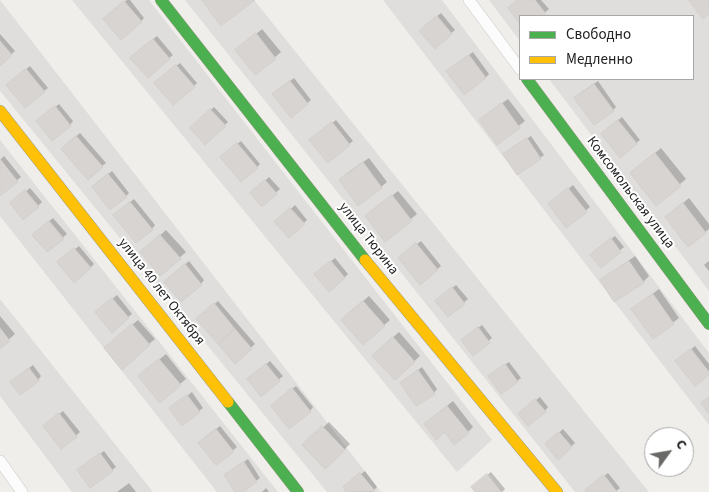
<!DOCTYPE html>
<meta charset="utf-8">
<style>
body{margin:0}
#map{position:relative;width:709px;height:492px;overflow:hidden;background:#f0eeeb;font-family:"Source Sans 3",sans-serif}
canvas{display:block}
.legend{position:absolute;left:519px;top:15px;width:175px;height:65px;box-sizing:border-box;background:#fff;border:1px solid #a7a7a7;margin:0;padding:6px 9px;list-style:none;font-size:15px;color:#222}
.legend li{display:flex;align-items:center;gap:10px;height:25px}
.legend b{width:25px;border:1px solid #a7a7a7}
.north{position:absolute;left:644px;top:427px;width:50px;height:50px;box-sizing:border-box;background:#fff;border:1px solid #a7a7a7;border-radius:50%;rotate:58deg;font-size:14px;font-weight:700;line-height:20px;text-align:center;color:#222}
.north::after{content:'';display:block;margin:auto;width:18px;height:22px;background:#6a6968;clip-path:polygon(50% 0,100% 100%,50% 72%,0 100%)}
</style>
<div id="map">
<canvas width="709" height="492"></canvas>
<ul class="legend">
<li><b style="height:6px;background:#4caf50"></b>Свободно</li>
<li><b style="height:6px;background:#ffc107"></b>Медленно</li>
</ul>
<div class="north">С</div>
</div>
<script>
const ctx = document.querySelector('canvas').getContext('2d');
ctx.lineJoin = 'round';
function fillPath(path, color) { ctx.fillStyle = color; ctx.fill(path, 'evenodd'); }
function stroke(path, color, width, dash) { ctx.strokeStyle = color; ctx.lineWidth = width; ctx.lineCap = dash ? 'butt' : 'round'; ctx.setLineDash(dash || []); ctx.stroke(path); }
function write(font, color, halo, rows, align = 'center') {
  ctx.font = font + ' "Source Sans 3",sans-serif'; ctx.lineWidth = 4; ctx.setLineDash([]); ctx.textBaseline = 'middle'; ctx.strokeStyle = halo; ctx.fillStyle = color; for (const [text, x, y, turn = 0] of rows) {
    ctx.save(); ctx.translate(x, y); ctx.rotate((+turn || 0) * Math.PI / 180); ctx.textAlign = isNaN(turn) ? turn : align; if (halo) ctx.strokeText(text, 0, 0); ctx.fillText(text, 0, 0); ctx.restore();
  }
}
fillPath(new Path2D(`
 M0,0L381,492H327L0,91Z
 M72,0H149L492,440L457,472Z
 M185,0H254L649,492H575Z
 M383,0H442L709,353V425Z
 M489,0H709V291L549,79H693V16H520V41Z
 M0,140L278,492H217L0,216Z
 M0,299L153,492H72L0,396Z`), '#dfdedc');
fillPath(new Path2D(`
 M127,0H130L144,18L141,21L108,15Z
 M518,0H541L549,9L541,16H520V22L509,8Z
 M441,13L455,30L435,47L424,27Z
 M262,29L281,52L255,74L241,47Z
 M0,34L15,51L0,64Z
 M157,36L173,55L169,58L135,54Z
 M473,52L489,74L486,77L452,68Z
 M180,63L197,83L194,86L159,80Z
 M30,66L48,88L44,91L11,82Z
 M294,78L311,100L291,116L277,91Z
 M598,81L616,107L613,110L579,94Z
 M508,99L525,121L497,143L486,115Z
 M59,104L73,121L70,125L42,118Z
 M214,107L228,122L205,143L191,128Z
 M622,117L640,140L620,156L606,130Z
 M336,120L353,141L349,144L315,137Z
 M80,133L106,163L102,166L66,145Z
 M531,136L544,155L540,158L508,151Z
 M241,141L260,164L257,167L225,154Z
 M661,148L686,179L656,204L631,173Z
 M4,156L21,177L0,194V160Z
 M369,158L387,182L381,187L346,174Z
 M112,171L129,193L126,196L97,183Z
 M269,177L280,189L262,205L251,193Z
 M573,185L590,207L567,226L553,201Z
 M30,188L42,202L38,206L15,200Z
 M398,191L417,214L385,240L372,211Z
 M689,198L709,224V229L689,246L666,217Z
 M134,199L155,225L152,229L118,212Z
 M295,205L307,220L289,237L276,223Z
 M53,218L67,234L47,251L38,231Z
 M166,230L186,252L160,275L147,247Z
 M615,236L624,247L601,266L595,251Z
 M421,241L441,266L421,283L403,255Z
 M79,246L94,264L90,268L63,259Z
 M635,256L649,276L643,282L601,281Z
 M335,258L348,274L344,278L319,271Z
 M189,261L204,280L201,284L169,278Z
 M709,261V271L704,265Z
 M456,285L468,299L449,315L441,297Z
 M659,289L679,318L653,338L633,309Z
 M117,295L132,314L128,317L100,309Z
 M369,296L390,320L363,343L348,314Z
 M218,301L255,344L235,362L201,316Z
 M0,316L15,334L0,347Z
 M138,320L155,339L149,344L111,343Z
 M482,325L492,338L473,354L466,337Z
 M399,332L420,356L395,379L379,350Z
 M695,346L709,364V374L680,358Z
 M166,354L186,379L180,384L145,371Z
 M270,361L283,376L261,395L252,376Z
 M509,362L521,378L517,381L493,373Z
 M33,365L41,376L38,380L15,379Z
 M422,367L437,389L434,393L401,383Z
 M296,386L313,407L310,411L276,402Z
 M192,392L203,408L183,424L175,405Z
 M540,397L548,407L545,411L523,410Z
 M453,401L473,427L468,432L445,431L431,419Z
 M63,411L80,432L62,448L48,423Z
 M329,422L350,444L325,468L304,446Z
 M220,426L237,447L216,464L203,439Z
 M563,429L575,443L558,458L550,441Z
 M104,451L116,467L112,470L82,467Z
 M248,459L260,478L240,492H237L225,475Z
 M365,471L377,487L372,492H348L344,487Z
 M491,472L505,489L502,492H476V484Z
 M608,473L620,488L615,492H588L590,487Z
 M129,483L136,492H117Z
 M266,488L269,492H262Z`), '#0003');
const building = new Path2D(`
 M202,0H255L221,26Z
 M518,0H535L546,14L543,16H520V24L508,8Z
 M689,0H709V14L703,19Z
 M124,1L142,22L121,40L103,19Z
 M437,16L452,34L435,49L419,31Z
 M256,33L276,59L255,75L235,50Z
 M153,39L170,59L148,78L130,58Z
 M0,41L12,55L0,66Z
 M469,55L486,78L464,95L446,71Z
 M176,65L195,87L173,105L154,83Z
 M26,69L45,92L25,108L6,85Z
 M290,81L308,104L291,118L272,94Z
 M594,84L614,111L594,125L574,98Z
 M502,103L520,128L497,145L479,120Z
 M55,106L71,126L52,141L36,121Z
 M210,109L226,126L205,145L190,128Z
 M618,120L637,144L620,158L601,134Z
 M332,122L350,145L328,163L309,140Z
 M76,136L103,167L88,180L61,149Z
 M527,138L541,159L517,175L503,154Z
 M237,143L258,168L241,182L220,157Z
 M655,153L681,186L656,206L630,173Z
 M0,159L18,182L0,196Z
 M363,162L382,188L358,206L339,180Z
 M108,174L127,197L110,210L92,187Z
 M265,180L277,194L262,207L250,193Z
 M568,188L587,212L566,228L548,204Z
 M25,190L39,207L23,220L10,203Z
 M392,195L412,221L385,242L365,216Z
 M130,202L153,230L136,243L113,215Z
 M683,203L706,233L688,247L665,217Z
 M290,208L305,224L289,238L274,222Z
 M49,221L64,239L47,252L32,235Z
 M160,235L181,259L160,276L140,252Z
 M611,238L621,252L601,268L590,255Z
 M416,243L438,270L420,285L398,258Z
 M74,248L91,268L74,283L57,262Z
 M331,261L345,278L329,292L314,274Z
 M629,261L644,283L614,302L600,280Z
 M185,264L202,285L181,302L164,282Z
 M452,287L465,304L448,317L435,301Z
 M653,294L674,324L653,339L631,309Z
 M112,298L129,318L112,333L95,312Z
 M363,301L385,326L363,345L341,320Z
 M214,303L235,329L218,344L196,319Z
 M132,324L150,345L122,370L104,348Z
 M478,327L490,343L473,356L461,340Z
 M0,328L10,341L0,349Z
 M235,329L252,349L235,364L218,344Z
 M393,337L415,362L395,380L372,356Z
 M691,349L709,372V375L695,386L675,361Z
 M159,359L181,385L160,403L138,376Z
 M266,364L280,381L261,397L247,379Z
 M505,364L518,382L501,394L488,376Z
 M29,368L39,381L20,395L10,382Z
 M418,370L435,394L416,406L400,383Z
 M292,388L311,412L289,429L271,406Z
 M187,395L200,412L182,426L169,408Z
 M709,397V414L701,403Z
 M535,399L546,412L528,426L518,414Z
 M447,406L469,433L454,445L445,432L436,440L424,424Z
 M59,413L77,437L61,449L43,426Z
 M322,426L345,450L325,469L302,445Z
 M216,429L234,452L216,465L198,443Z
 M559,432L572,447L558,460L545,444Z
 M100,453L113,471L90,488L77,470Z
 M244,462L257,482L243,492H235L224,475Z
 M360,473L375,491L346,492L343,487Z
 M487,474L501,492H475L471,487Z
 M604,475L617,492H586L585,490Z`);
fillPath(building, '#d7d4d2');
stroke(building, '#d3d0cc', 1);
const street = new Path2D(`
 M469,0L520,69
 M0,461L22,492`);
const fast = new Path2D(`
 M161,0L365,260
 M527,79L709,324
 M228,402L298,492`);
const slow = new Path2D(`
 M0,111L228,402
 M365,260L557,492`);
stroke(street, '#c9c8c7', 12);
stroke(fast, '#999a82', 12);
stroke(slow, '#999a82', 12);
stroke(street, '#fdfcfc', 11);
stroke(fast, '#4caf50', 11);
stroke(slow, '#ffc107', 11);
write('14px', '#222', '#fff', [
 ["Комсомольская улица",630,193,53],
 ["улица Тюрина",368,239,52],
 ["улица 40 лет Октября",161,292,52]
]);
</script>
